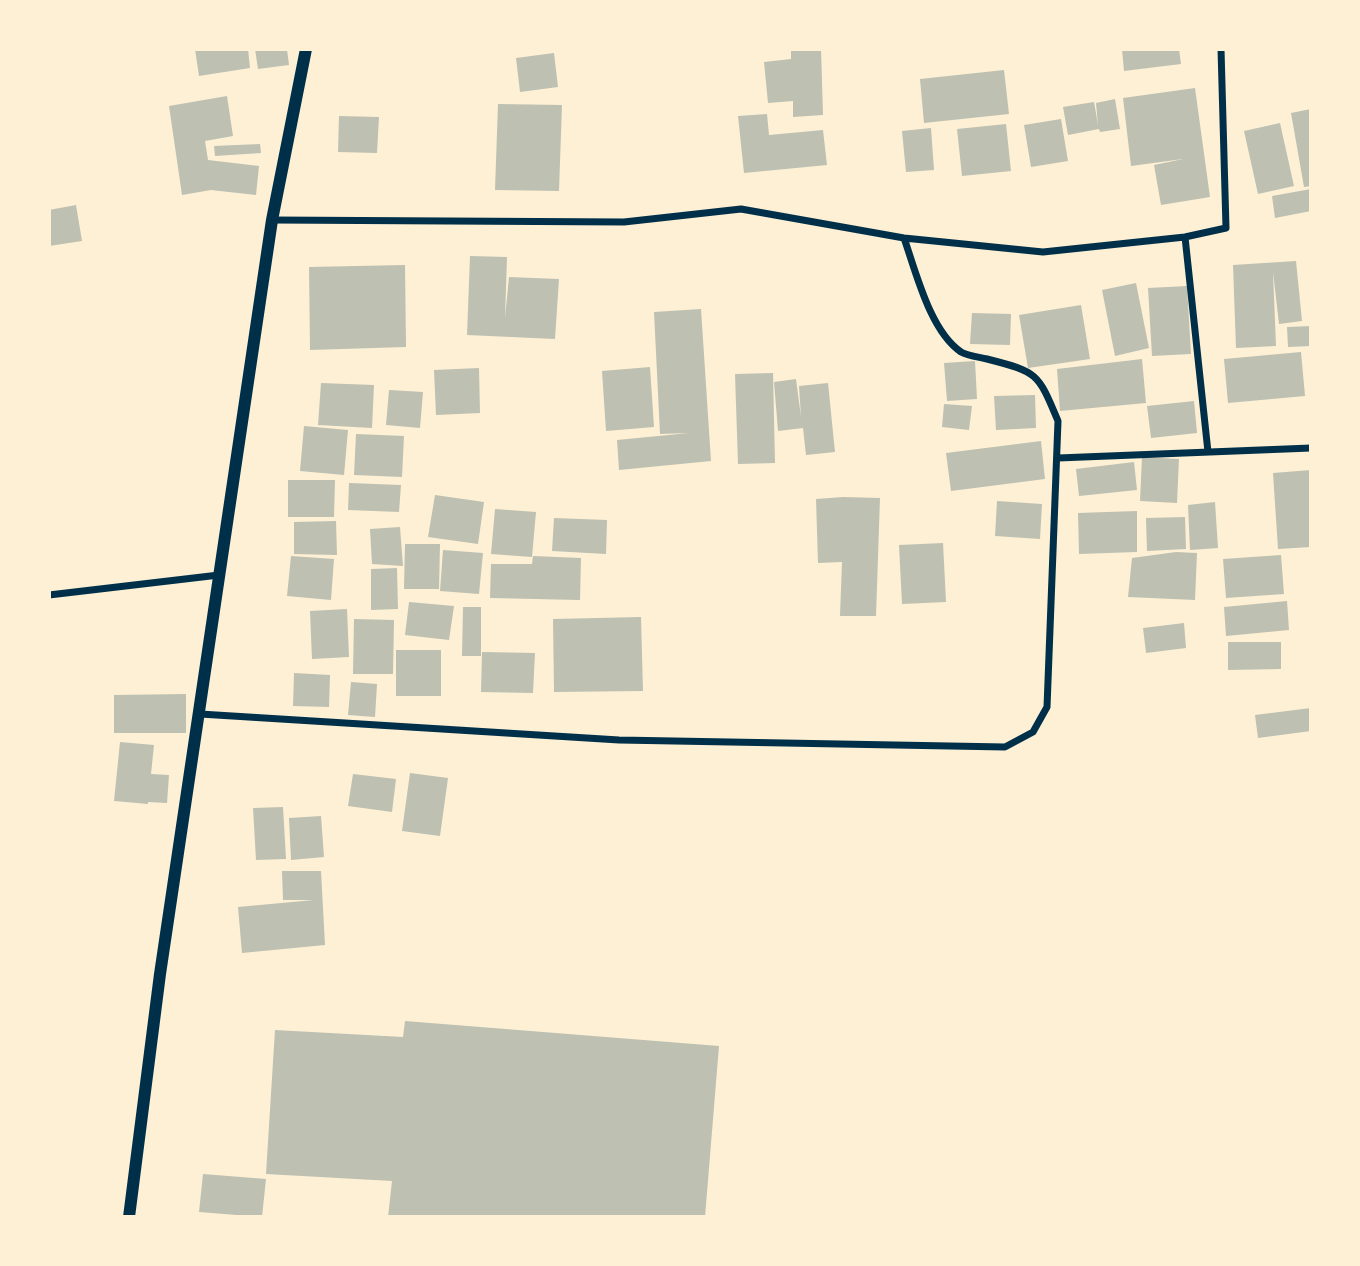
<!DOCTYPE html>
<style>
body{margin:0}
#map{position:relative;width:1360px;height:1266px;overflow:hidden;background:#fdf0d5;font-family:"Exo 2",sans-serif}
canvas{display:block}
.frame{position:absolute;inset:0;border:51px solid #fdf0d5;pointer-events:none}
</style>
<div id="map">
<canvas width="1360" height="1266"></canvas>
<div class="frame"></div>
</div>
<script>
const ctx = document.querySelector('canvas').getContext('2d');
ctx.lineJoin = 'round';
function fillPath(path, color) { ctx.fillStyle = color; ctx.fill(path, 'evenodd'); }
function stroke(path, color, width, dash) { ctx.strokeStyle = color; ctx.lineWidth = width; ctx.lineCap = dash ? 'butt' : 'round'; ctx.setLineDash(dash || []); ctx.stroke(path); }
fillPath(new Path2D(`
 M195,49H248L250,68L199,76Z
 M255,49H287L289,65L258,69Z
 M791,49H821L823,115L793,117V101L768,103L764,62L791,59Z
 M1122,49H1179L1181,64L1124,71Z
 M554,53L558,87L520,92L516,58Z
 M1004,70L1009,114L924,123L920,79Z
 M1195,88L1210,197L1161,205L1154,165L1183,159L1131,166L1123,98Z
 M227,96L233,136L205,141L208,160L259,166L256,195L211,190L182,195L169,106Z
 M1115,99L1120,129L1100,132L1099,129L1068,135L1063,107L1094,102L1098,125L1096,103Z
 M498,104L562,105L559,191L495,190Z
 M1311,109V186L1304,187L1291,113Z
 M767,114L769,135L823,130L827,165L744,173L738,116Z
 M339,116L379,117L377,153L338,152Z
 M1061,119L1068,161L1031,167L1024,125Z
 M1280,123L1294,186L1258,194L1244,131Z
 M1006,124L1011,171L962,176L957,129Z
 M931,128L934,170L906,172L902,131Z
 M260,144L261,153L215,156L214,146Z
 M1311,189V211L1275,218L1272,196Z
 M76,205L82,241L49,246V210Z
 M470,256L507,257L505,318L509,277L559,279L555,339L467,335Z
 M1296,261L1302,321L1279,324L1273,272L1276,346L1236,348L1233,265Z
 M405,265L406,347L310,350L309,267Z
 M1136,283L1149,348L1115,356L1102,290Z
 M1187,286L1191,354L1152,356L1148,288Z
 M1081,305L1090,359L1028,368L1019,315Z
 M701,309L711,461L619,470L617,440L689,433L660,434L654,312Z
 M972,313L1011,314L1010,345L970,344Z
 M1311,326V346L1288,347L1287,327Z
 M1301,352L1305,396L1228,403L1224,359Z
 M1142,359L1146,403L1060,411L1057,369Z
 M975,361L977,399L947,401L944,363Z
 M650,367L654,427L606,431L602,371Z
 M479,368L480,413L436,415L434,370Z
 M773,373L775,463L738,464L735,374Z
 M796,379L801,417L799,386L828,383L835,452L806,455L803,428L778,431L774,382Z
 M321,383L374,385L372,428L318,425Z
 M389,390L423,392L420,428L386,425Z
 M1035,395L1036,428L996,430L994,396Z
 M1194,401L1197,433L1151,438L1147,406Z
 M944,404L972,406L969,430L942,427Z
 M304,426L348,430L344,475L300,471Z
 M356,434L404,436L402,477L354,475Z
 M1041,441L1045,479L951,491L946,453Z
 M1142,457L1179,459L1177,503L1140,501Z
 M1134,462L1137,490L1079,496L1076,469Z
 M1311,470V547L1278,549L1273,473Z
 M288,480H335L334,517H288Z
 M349,483L401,485L399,512L348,510Z
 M435,495L484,502L478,544L428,537Z
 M843,497L880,498L876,616H840L842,562L818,563L816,499Z
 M997,501L1042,504L1040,539L995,536Z
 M1215,502L1218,548L1190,550L1188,505Z
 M495,509L536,512L532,557L491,554Z
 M1137,511V552L1079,554L1078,513Z
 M1185,517L1186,549L1147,551L1146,518Z
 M554,518L607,520L606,554L552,551Z
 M336,521L337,555L294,554V522Z
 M400,527L403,566L372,564L370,529Z
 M943,543L946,602L902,604L899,545Z
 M405,544H440L439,589H404Z
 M443,550L483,553L479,594L440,591Z
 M1176,552L1197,553L1195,600L1128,597L1132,558Z
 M1281,555L1284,594L1226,598L1223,559Z
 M291,556L334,559L331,600L287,596Z
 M533,556L581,558L580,600L490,598L491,564H532Z
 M397,568L398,609L371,610V569Z
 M1287,601L1289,630L1226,636L1224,607Z
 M409,602L454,606L449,640L405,635Z
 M463,607H481V656H462Z
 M347,609L349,657L312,659L310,611Z
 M641,617L643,691L554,692L553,619Z
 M354,619L394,620L393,674H353Z
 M1184,623L1186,648L1146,653L1143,628Z
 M1228,642H1281V669L1228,670Z
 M396,650H441V696H396Z
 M482,652L535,653L533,693L481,692Z
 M294,673L330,675L329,707L293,706Z
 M351,682L377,684L375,717L348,715Z
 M186,694V733H114V695Z
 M1311,708V731L1258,738L1255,715Z
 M120,742L154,745L151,774L169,775L167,803L148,802V804L114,801Z
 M410,773L448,778L440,836L402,831Z
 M353,774L396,779L392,812L348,806Z
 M283,807L286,859L256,860L253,808Z
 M321,816L324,857L291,860L289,818Z
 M282,871H321L325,945L242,953L238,907L314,900H283Z
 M405,1021L719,1046L705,1217H388L392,1181L266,1174L275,1030L403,1037Z
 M203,1174L266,1179L262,1217L199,1212Z`), '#bec0b2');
stroke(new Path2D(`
 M272,220L624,222L741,209L904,238L1043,252L1185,237L1226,228L1221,49
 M1185,237L1208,452
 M1058,458L1311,448
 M49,595L219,575
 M200,714L619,740L1005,747L1033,732L1047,707L1058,421C1038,373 1038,372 987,359C979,357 968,356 961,352C930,331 916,272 904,238`), '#003049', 7);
stroke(new Path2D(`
 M129,1217L160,974L272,220L306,49`), '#003049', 12);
</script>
